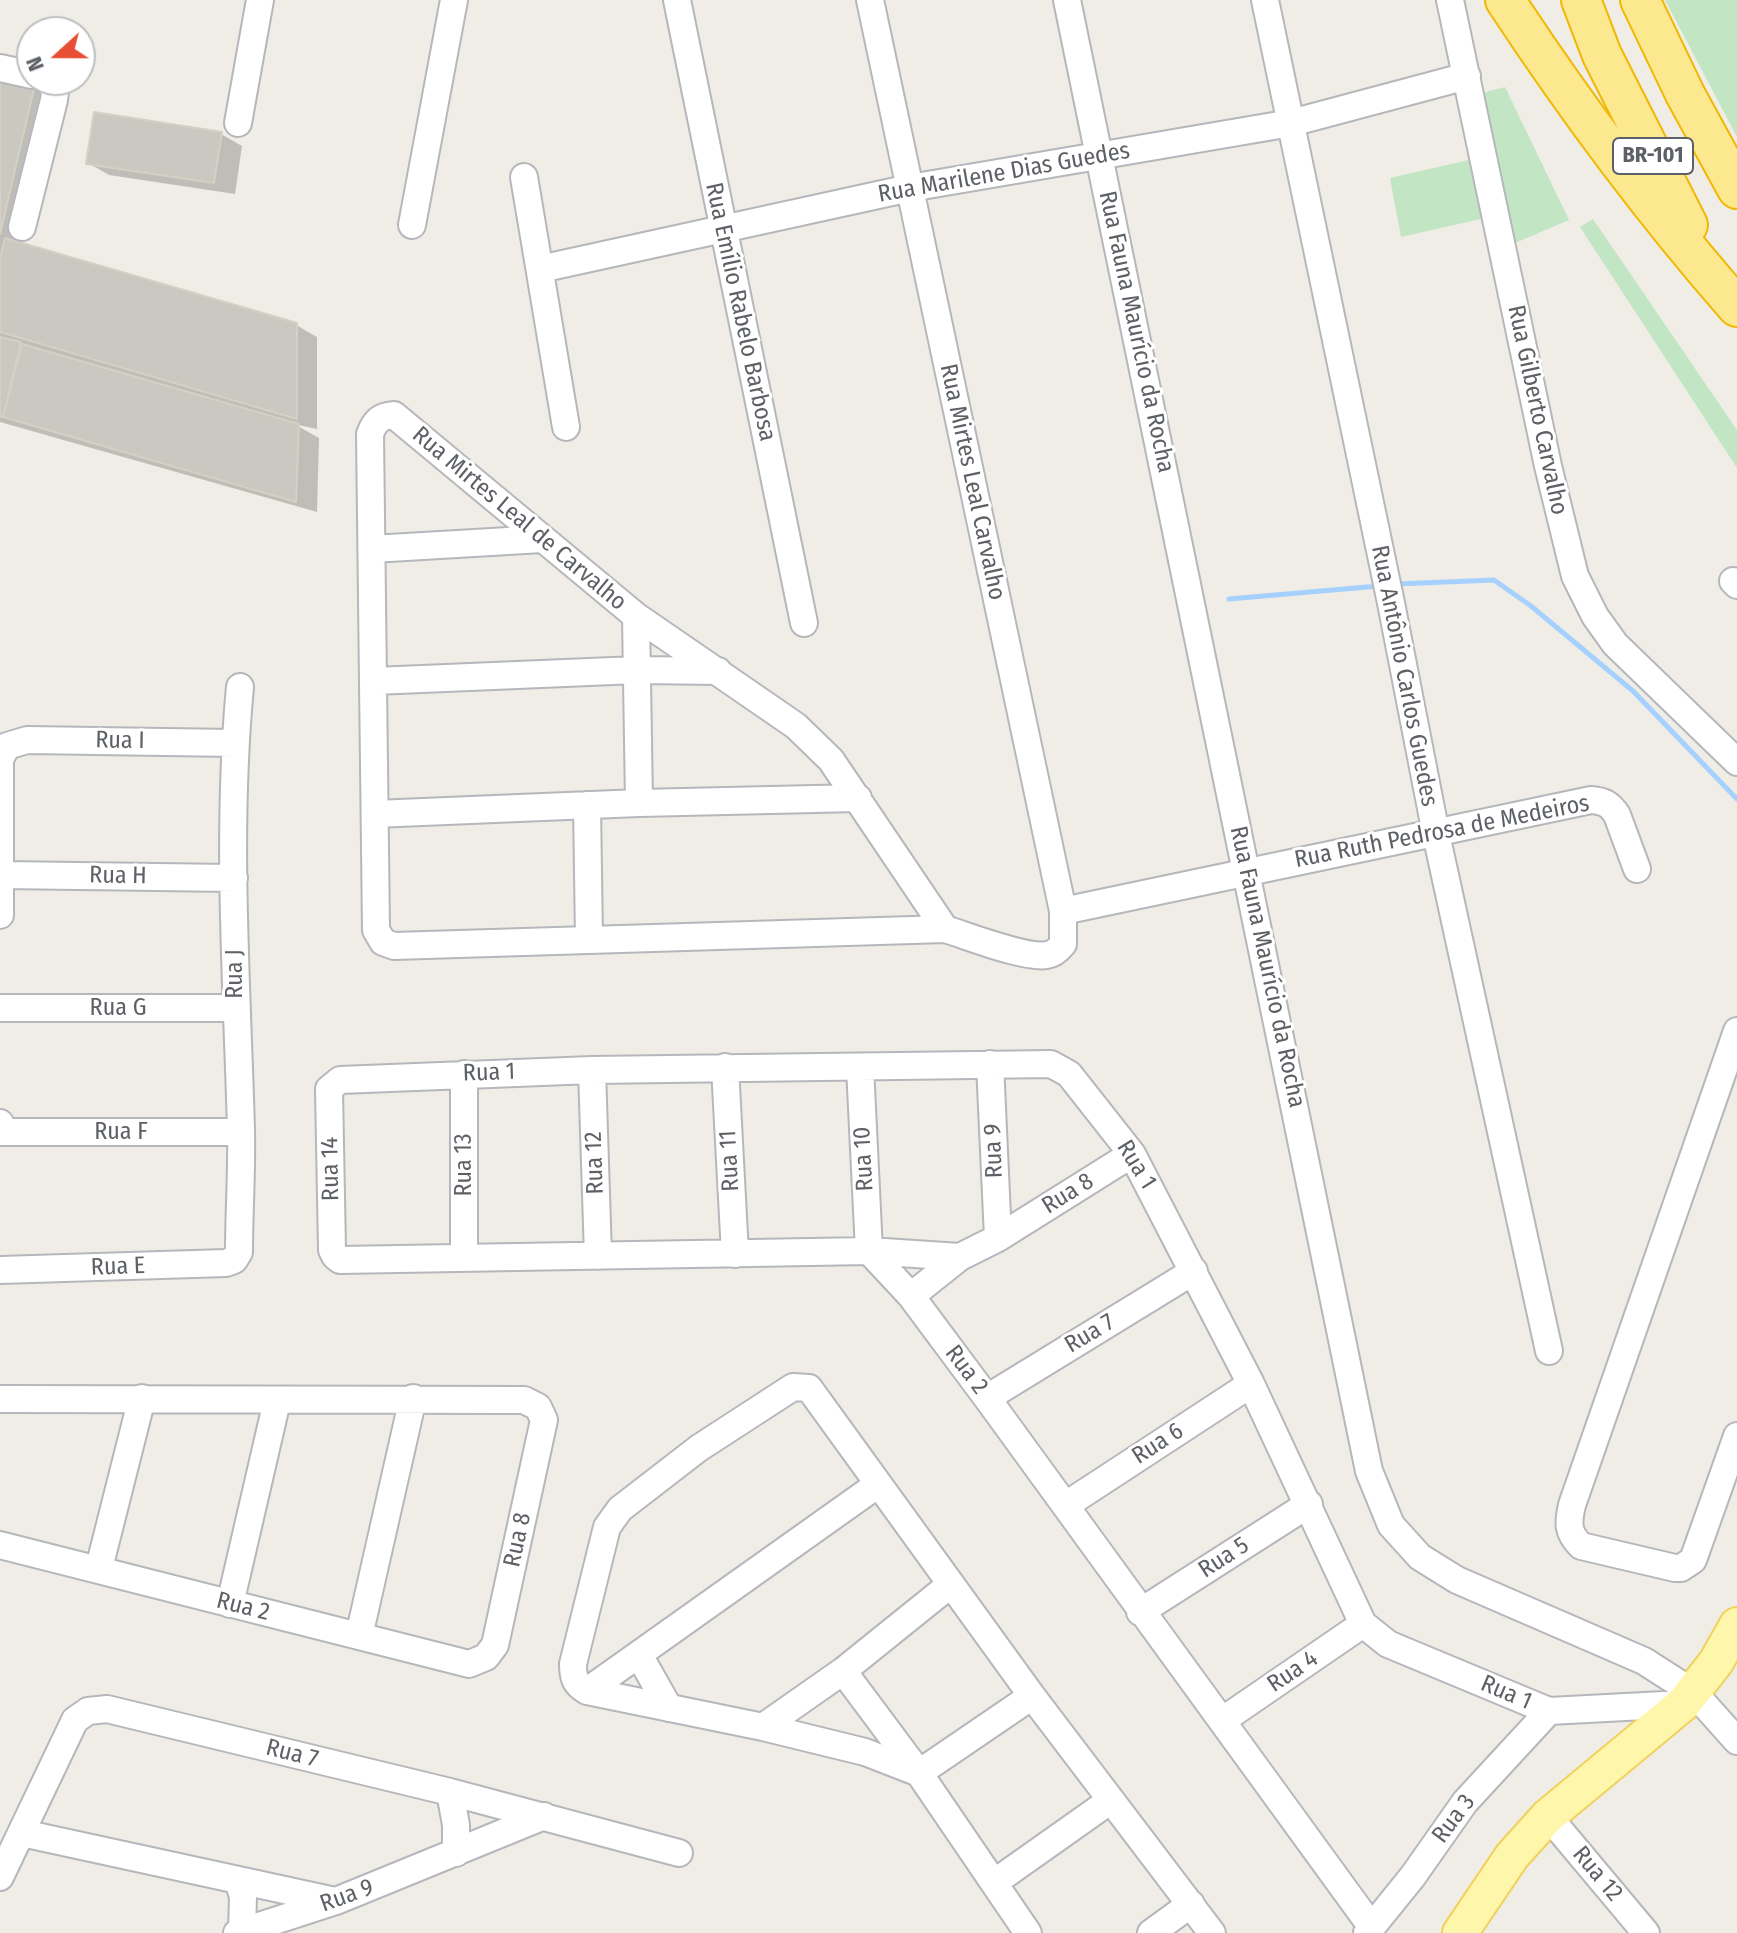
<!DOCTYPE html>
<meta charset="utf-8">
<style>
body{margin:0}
#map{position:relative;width:1737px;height:1933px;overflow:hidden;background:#efede5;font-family:"Fira Sans Condensed",sans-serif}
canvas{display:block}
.north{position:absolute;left:16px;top:16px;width:80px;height:80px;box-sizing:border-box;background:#fff;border:2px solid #bebfc1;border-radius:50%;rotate:249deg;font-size:22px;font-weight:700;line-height:32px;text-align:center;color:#5d6065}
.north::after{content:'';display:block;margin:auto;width:28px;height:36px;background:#e74e33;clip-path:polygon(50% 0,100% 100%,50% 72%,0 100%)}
</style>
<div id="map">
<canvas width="1737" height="1933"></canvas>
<div class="north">N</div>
</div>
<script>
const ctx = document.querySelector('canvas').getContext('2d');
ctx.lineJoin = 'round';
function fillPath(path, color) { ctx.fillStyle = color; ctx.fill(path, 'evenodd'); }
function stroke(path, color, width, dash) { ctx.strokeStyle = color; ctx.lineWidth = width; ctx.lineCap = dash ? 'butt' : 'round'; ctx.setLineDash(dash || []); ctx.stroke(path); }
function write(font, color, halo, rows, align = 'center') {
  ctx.font = font + ' "Fira Sans Condensed",sans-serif'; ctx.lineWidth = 6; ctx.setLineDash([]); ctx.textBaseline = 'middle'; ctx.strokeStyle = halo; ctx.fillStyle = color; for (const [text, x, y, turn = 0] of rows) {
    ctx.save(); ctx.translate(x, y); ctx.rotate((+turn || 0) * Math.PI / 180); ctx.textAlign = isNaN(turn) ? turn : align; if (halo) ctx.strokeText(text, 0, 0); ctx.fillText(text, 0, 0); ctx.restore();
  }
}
fillPath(new Path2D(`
 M1665,0H1737V137Z
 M1505,87L1569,220L1515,243L1482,93Z
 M1473,159L1481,219L1401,237L1390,178Z
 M1593,219L1737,430V468L1580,227Z`), '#c2e6c4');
fillPath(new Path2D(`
 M0,72L56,91L21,245L296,325L317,337V429L294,424L319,438L317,512L0,422Z
 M221,134L242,146L235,194L109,175L88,163Z`), '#0003');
stroke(new Path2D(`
 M1397,584L1494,580L1531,606L1633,691L1737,799
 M1229,599L1379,586`), '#a6d1fe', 5);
const building = new Path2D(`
 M0,70L36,80L0,234Z
 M94,112L222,132L214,183L86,164Z
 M5,238L297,323V419L0,332V258Z
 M0,337L21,342L3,417H0Z
 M22,344L299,424L296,502L3,417Z`);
fillPath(building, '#cac9c1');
stroke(building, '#d4d0c3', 2);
const minor = new Path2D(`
 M677,0L804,623
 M870,0L1063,911V944C1059,949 1054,954 1047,955C1026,959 968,936 945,929L394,946L383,942L376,930L370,434C375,421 380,416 394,415L636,616L796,726L831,760L945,929
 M1067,0L1369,1471L1391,1525L1420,1557L1457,1580L1644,1661L1694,1693L1737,1741
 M1265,0L1391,603L1436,834L1549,1351
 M1450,0L1548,466L1575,576L1595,616L1615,644L1737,762
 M0,68L32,75
 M238,123L260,0
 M524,177L566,427
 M412,225L454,0
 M22,227L54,100L55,92L49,80
 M540,269L910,188L1291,123L1467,76
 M372,549L542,539
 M1733,581L1737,585
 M636,616L639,803
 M374,681L637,670L718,671
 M587,805L589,939
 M375,814L639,803L858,798
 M1,875L234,878
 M1063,911L1591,800C1604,801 1610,804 1617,815L1637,869
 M0,915V759L7,746L27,740L234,743
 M0,1008H235
 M1737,1031L1572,1505C1568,1523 1567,1532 1581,1546L1675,1568H1681L1693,1560L1737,1436
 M990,1064L998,1238
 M725,1067L735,1254
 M860,1067L869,1251L960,1257
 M592,1070L598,1256
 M464,1074V1256
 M0,1123V1132H241
 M0,1270L226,1263L234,1260L239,1252C239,1211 242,1171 241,1130C237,983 226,834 240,687
 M911,1296L960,1257L998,1238L1132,1154
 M987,1398L1194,1271
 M0,1399L524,1400L538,1407L544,1420L495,1645L486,1657L469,1664L0,1545
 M1066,1505L1251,1384
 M99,1568L142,1398
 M230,1604L277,1401
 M1140,1612L1309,1504
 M359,1636L413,1398
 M639,1655L669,1708
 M843,1671L919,1773L1032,1696
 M587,1691L877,1485
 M1223,1720L1363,1624
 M763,1727L843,1671L951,1584
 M450,1792L456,1825V1853
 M1548,1816L1646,1933
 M22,1833L335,1901
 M0,1877L75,1720L88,1711L107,1709L450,1792L679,1853
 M238,1880L243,1897L242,1932
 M995,1882L1111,1800
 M1371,1926L987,1398L911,1296L869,1251L340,1260L335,1256L332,1250L329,1089L340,1080L592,1070L1051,1064L1069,1074L1132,1154L1251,1384L1363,1624L1388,1644L1549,1711L1683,1704
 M237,1933L336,1901L544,1816
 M1028,1933L919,1773L865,1752L763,1727L587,1691C575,1684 573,1678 573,1664L607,1527L620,1509L699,1448L793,1387L809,1388L1032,1696L1212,1933
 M1151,1933L1191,1904
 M1367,1933L1413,1876L1465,1802L1549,1711`);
const major = new Path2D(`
 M1460,1933L1512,1856L1548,1816L1683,1704L1716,1662L1737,1625`);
const highway = new Path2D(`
 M1505,0C1576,108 1652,210 1737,307
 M1581,0L1602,55L1688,225
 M1640,0L1685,94L1737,189`);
stroke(minor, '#b5b7bc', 30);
stroke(major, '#f0d15d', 38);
stroke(highway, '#f1b803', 42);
stroke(minor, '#fff', 26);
stroke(major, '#fef7ab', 34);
stroke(highway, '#fce88f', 38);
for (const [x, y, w] of [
 [1653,156,80]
]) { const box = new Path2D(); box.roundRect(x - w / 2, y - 18, w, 36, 6); ctx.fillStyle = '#fff'; ctx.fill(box); stroke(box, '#5d6065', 2); }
write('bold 22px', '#5d6065', null, [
 ["BR-101",1653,156]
]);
write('24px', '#5d6065', '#fff', [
 ["Rua Marilene Dias Guedes",1004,173,-10],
 ["Rua Emílio Rabelo Barbosa",740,312,78],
 ["Rua Fauna Maurício da Rocha",1136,332,78],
 ["Rua Gilberto Carvalho",1537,410,78],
 ["Rua Mirtes Leal Carvalho",972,482,78],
 ["Rua Mirtes Leal de Carvalho",519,519,40],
 ["Rua Antônio Carlos Guedes",1404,676,79],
 ["Rua I",120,741,1],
 ["Rua Ruth Pedrosa de Medeiros",1442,832,-11],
 ["Rua H",118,876,1],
 ["Rua Fauna Maurício da Rocha",1267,967,78],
 ["Rua J",235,974,-90],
 ["Rua G",118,1008],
 ["Rua 1",489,1073,-2],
 ["Rua F",121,1132],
 ["Rua 9",994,1151,-92],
 ["Rua 10",864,1159,-93],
 ["Rua 11",730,1161,-93],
 ["Rua 12",595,1163,-92],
 ["Rua 13",464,1165,-90],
 ["Rua 1",1136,1165,58],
 ["Rua 14",331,1169,-91],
 ["Rua 8",1068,1194,-32],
 ["Rua E",118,1267,-2],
 ["Rua 7",1090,1334,-31],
 ["Rua 2",966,1370,53],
 ["Rua 6",1158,1444,-33],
 ["Rua 8",518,1540,-78],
 ["Rua 5",1224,1558,-33],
 ["Rua 2",243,1607,14],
 ["Rua 4",1293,1672,-34],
 ["Rua 1",1506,1693,23],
 ["Rua 7",292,1754,14],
 ["Rua 3",1454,1819,-53],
 ["Rua 12",1597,1874,50],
 ["Rua 9",347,1896,-20]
]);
</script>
